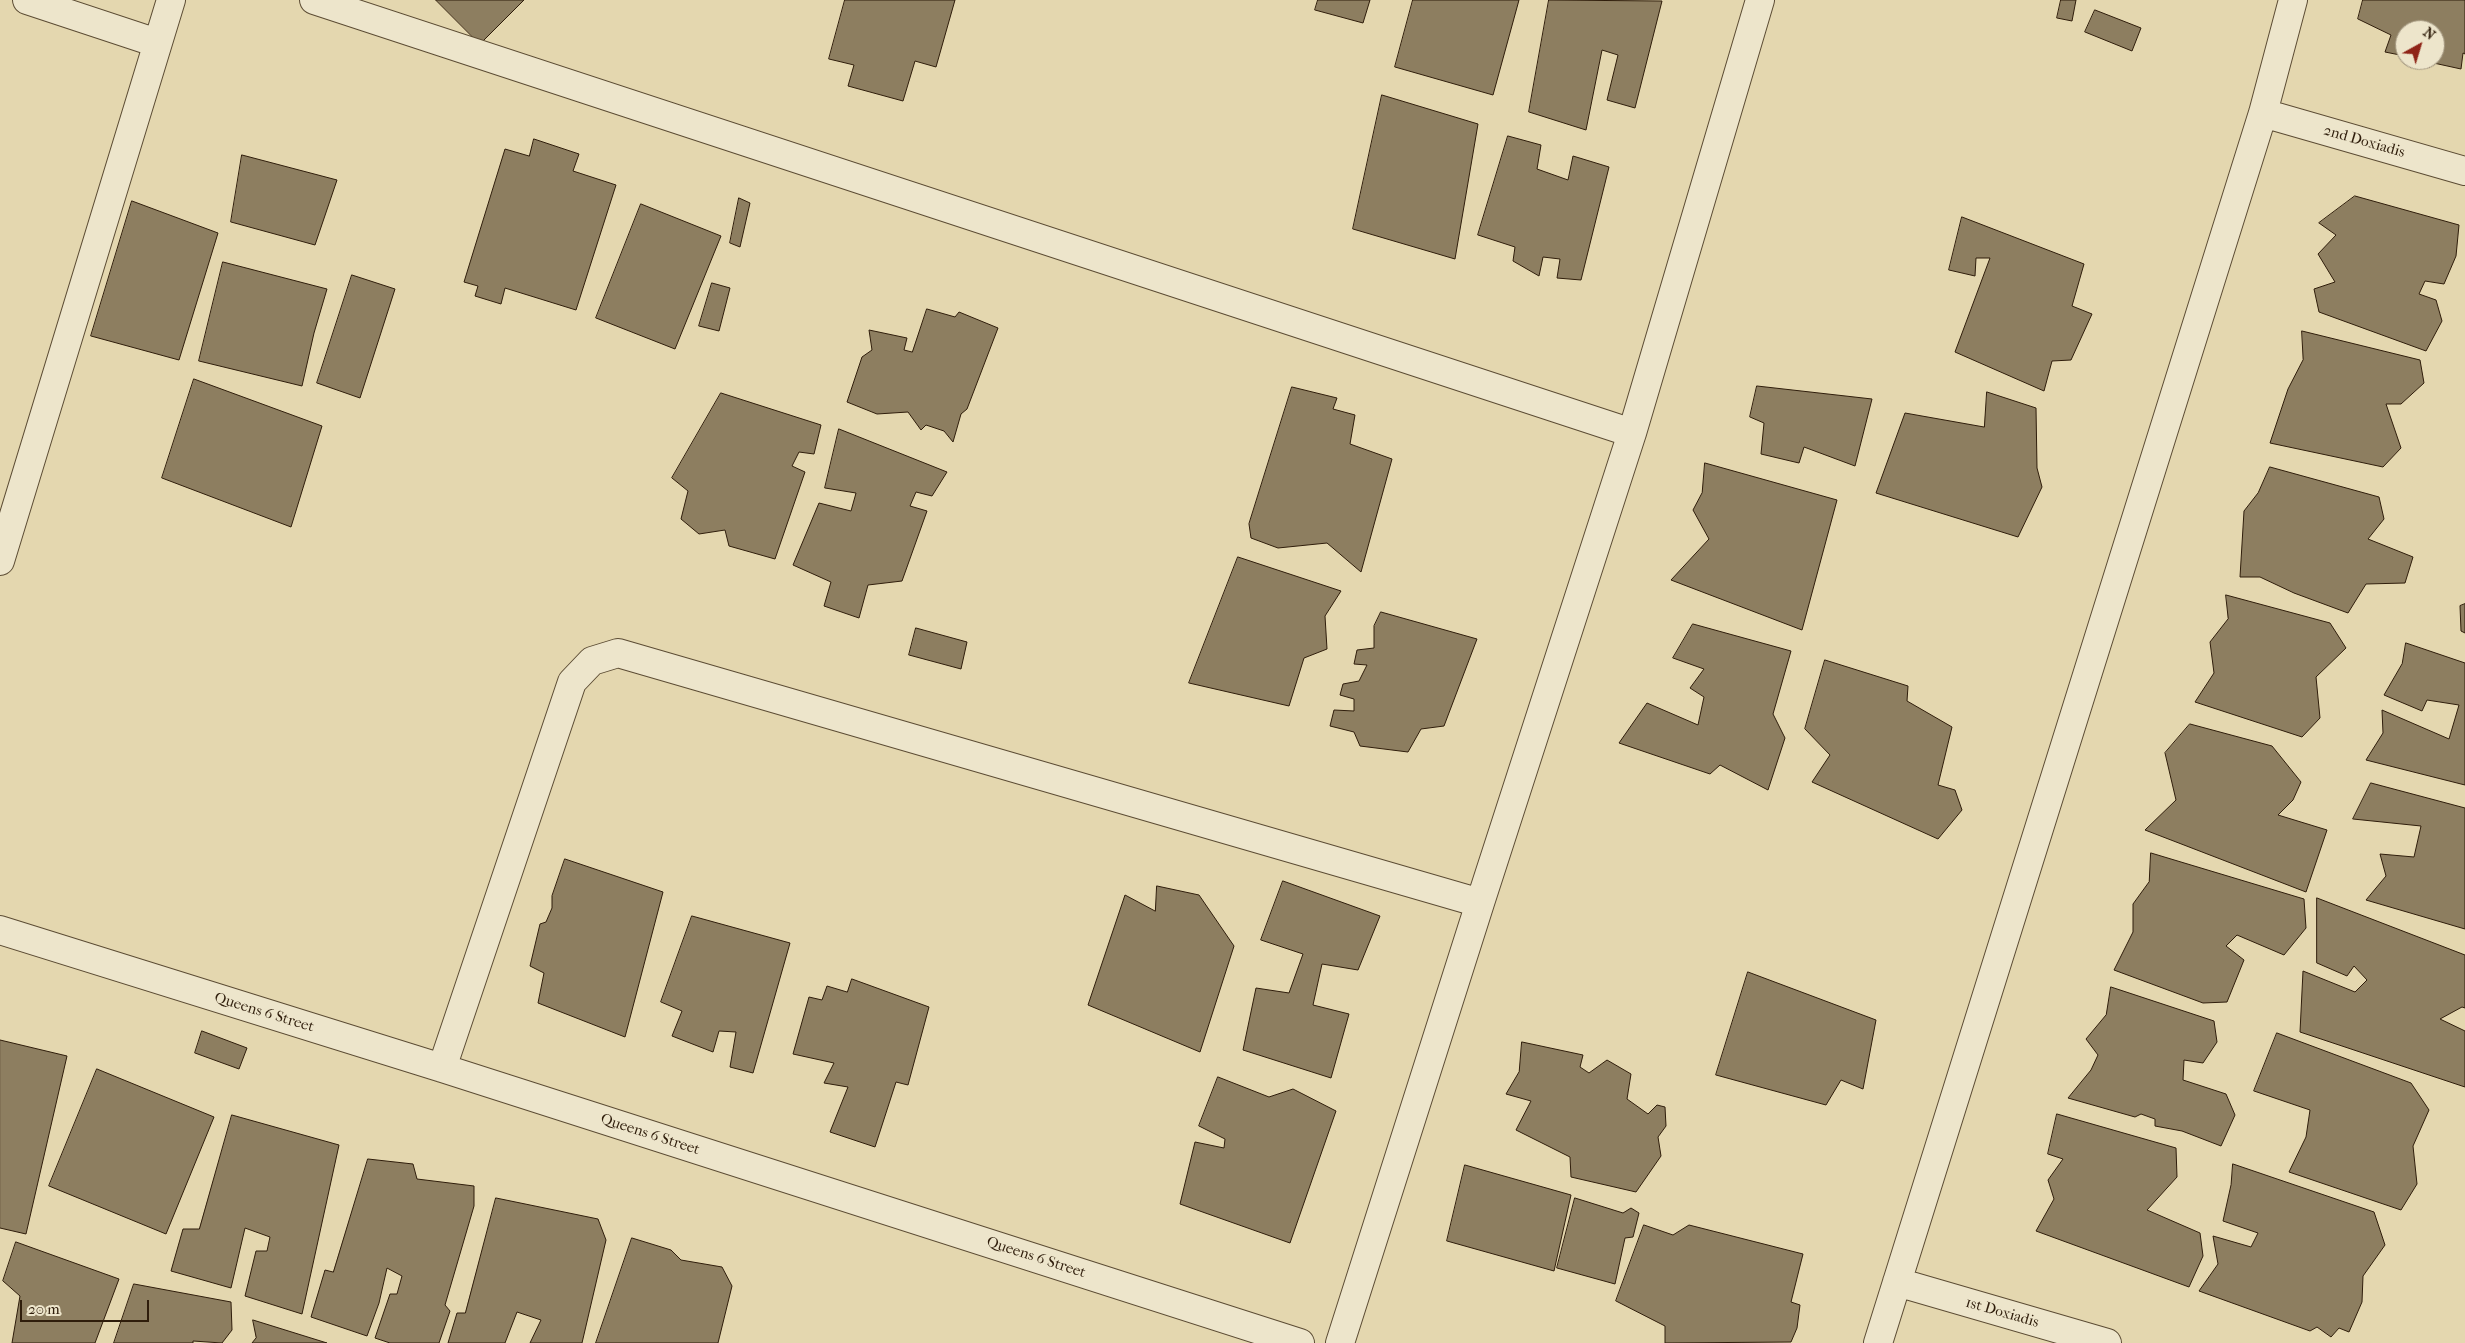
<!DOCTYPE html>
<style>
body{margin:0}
#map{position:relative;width:2465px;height:1343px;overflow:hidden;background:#e4d7af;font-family:"IM FELL French Canon",serif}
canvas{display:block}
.north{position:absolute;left:2395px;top:20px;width:50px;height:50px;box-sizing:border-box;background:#ede5cb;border:1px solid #a1957e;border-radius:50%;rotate:39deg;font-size:14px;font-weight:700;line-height:20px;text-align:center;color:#2f1d0b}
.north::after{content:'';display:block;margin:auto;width:18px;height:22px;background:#8f2418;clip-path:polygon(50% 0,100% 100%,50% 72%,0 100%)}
.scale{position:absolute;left:20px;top:1300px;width:129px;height:22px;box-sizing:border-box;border:2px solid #2f1d0b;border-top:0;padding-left:6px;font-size:15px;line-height:18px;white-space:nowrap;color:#2f1d0b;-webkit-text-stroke:4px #ede5cb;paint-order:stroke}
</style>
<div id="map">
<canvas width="2465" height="1343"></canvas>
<div class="north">N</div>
<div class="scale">20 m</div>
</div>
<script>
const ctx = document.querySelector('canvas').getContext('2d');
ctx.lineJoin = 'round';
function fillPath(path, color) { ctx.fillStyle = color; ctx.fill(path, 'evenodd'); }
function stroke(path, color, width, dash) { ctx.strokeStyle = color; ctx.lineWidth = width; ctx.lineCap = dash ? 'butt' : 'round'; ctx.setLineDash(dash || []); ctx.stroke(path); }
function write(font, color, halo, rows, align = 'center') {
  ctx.font = font + ' "IM FELL French Canon",serif'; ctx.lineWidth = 5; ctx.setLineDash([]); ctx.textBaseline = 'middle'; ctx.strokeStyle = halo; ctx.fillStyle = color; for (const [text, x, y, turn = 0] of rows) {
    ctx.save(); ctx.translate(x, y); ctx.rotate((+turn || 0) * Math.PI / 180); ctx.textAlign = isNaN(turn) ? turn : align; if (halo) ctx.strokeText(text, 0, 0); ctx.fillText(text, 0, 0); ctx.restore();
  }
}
const building = new Path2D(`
 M436,0H524L480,44Z
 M845,0H955L936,67L915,61L903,101L848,86L854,65L829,59Z
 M1318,0H1370L1363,23L1315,10Z
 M1413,0H1519L1493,95L1395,67Z
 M1549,0L1662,1L1635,108L1607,100L1618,55L1602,50L1586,130L1529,112Z
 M2061,0H2076L2072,21L2057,18Z
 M2363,0H2465V54L2463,53L2461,69L2420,60H2435V30H2405V56L2385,52L2391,35L2358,19Z
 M2095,10L2141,28L2132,51L2085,32Z
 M1382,95L1478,124L1455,259L1353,229Z
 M1508,136L1541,145L1537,169L1568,180L1573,156L1609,167L1581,280L1557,278L1560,259L1543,257L1539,276L1513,261L1515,247L1478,235Z
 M534,139L579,154L573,171L616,185L576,310L505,288L501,304L475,296L478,286L464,282L505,149L529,156Z
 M242,155L337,180L315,245L231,222Z
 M2355,196L2459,225L2456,256L2444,284L2425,281L2419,294L2436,300L2442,321L2426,351L2319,312L2314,289L2335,282L2318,254L2336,235L2319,223Z
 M739,198L750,203L740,247L730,243Z
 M132,201L218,233L179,360L91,336Z
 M641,204L721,236L675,349L596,318Z
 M1962,217L2084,264L2072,306L2092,314L2071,360L2052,361L2044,391L1955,352L1990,258H1976L1975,276L1949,270Z
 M223,262L327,289L314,333L302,386L199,361Z
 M352,275L395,289L360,398L317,383Z
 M712,283L730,288L719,331L699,326Z
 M927,309L955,317L959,312L998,328L967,409L961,414L953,442L944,431L926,425L921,430L908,412L877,414L847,402L862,357L872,350L869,330L907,338L904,350L912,352Z
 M2302,331L2420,360L2424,383L2401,404H2386L2401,448L2383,467L2270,443L2288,389L2303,360Z
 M194,379L322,426L291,527L162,478Z
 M1757,386L1872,399L1855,466L1804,447L1799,463L1761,454L1764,423L1750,417Z
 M1292,387L1337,398L1333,409L1355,415L1350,444L1392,459L1361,572L1327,543L1278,548L1251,538L1249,524Z
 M1987,392L2036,408L2037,468L2042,487L2018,537L1876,493L1905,413L1984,427Z
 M721,393L821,425L814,454L799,452L792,466L805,472L775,559L729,546L725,530L699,534L681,519L688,491L672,478Z
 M839,429L947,472L932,496L916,492L910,506L927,511L902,581L868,585L859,618L824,606L831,582L793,565L819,503L851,511L856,493L825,488Z
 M1705,463L1837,500L1802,630L1671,580L1709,539L1693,510L1702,493Z
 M2270,467L2379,497L2384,519L2368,539L2413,557L2405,583L2366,584L2348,613L2294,593L2260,577H2240L2244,511L2258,493Z
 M1238,557L1341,591L1325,616L1327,649L1304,658L1289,706L1189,683Z
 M2226,595L2330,623L2346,648L2316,677L2320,718L2302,737L2195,702L2214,673L2210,642L2228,619Z
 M2465,604V633L2461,631L2460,606Z
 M1381,612L1477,639L1444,726L1421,729L1408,752L1360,746L1354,732L1330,726L1334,710L1354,711V699L1340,695L1343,684L1359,681L1367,665L1354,664L1357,650L1374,648V626Z
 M1693,624L1791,651L1773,714L1785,738L1768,790L1720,765L1710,774L1619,743L1647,703L1698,725L1704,697L1690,688L1704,669L1673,658Z
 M916,628L967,642L961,669L909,655Z
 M2406,643L2465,663V785L2366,760L2383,733L2382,710L2449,739L2459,705L2427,700L2422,711L2384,695L2402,664Z
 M1825,660L1908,686L1907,701L1952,727L1938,785L1955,790L1962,810L1938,839L1812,782L1830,755L1805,729Z
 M2190,724L2272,746L2301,782L2293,800L2278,815L2327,830L2306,892L2145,830L2176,800L2165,753Z
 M2371,783L2465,808V929L2366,900L2386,876L2380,854L2414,857L2421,826L2353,819Z
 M2151,853L2304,899L2306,928L2284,955L2237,935L2226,946L2244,960L2227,1002L2203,1003L2114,970L2133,932V904L2149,882Z
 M565,859L663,892L625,1037L538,1003L544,973L530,966L540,924L546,922L552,908V896Z
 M1283,881L1380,916L1358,970L1322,964L1313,1005L1349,1014L1331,1078L1243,1050L1256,988L1289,993L1303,954L1261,940Z
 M1157,886L1199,895L1234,946L1200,1052L1088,1005L1125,895L1155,911Z
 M2317,898L2465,955V1008L2462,1007L2440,1019L2465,1031V1087L2300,1032L2303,971L2355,992L2367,980L2354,966L2347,976L2317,963Z
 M692,916L790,943L753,1073L730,1067L736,1032L719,1031L713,1052L672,1036L682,1011L661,1002Z
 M1748,972L1876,1020L1863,1089L1841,1080L1826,1105L1716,1075Z
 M852,979L929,1007L908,1085L896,1082L875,1147L830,1132L848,1087L824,1083L834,1063L793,1054L809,997L822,1000L827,986L847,992Z
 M2111,987L2214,1021L2217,1042L2203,1063L2184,1060L2183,1080L2226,1094L2235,1115L2221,1146L2182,1131L2155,1126V1119L2141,1114L2135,1117L2068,1098L2091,1070L2098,1055L2086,1039L2106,1015Z
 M202,1031L247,1048L239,1069L195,1053Z
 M2277,1033L2411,1083L2429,1110L2413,1146L2417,1184L2401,1210L2289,1172L2306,1137L2310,1110L2254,1091Z
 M0,1040L67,1056L26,1234L0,1228Z
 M1522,1042L1583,1055L1580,1067L1589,1073L1607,1060L1631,1074L1627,1099L1648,1114L1657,1105L1665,1107L1666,1126L1658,1137L1661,1156L1636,1192L1571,1177L1570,1157L1516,1130L1531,1101L1506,1094L1519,1072Z
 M97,1069L214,1117L166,1234L49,1186Z
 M1218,1077L1269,1097L1293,1089L1336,1111L1290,1243L1180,1204L1195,1142L1224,1148L1225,1139L1199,1126Z
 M2057,1114L2176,1148L2177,1177L2147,1210L2200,1233L2203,1256L2189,1287L2036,1231L2054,1199L2048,1180L2063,1159L2048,1154Z
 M232,1115L339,1145L302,1314L245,1296L256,1251H267L270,1237L245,1228L231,1288L171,1271L183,1229H199Z
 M368,1159L413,1164L417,1179L474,1186V1206L445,1305L450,1311L439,1343H390L375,1338L390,1294H397L402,1276L387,1268L379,1303L367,1336L311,1317L325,1270L333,1272Z
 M2233,1164L2374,1212L2385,1245L2363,1276L2362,1302L2349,1332L2339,1328L2331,1337L2317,1327L2310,1331L2199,1291L2218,1264L2213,1236L2251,1247L2258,1233L2223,1221L2231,1185Z
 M1465,1165L1571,1195L1554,1271L1447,1241Z
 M496,1198L598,1219L606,1240L582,1343H530L541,1320L517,1312L505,1343H448L457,1313H465Z
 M1575,1198L1623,1213L1631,1208L1639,1213L1633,1237L1625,1238L1615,1284L1557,1268Z
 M1644,1225L1673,1235L1689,1225L1803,1254L1791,1302L1800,1305L1797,1328L1791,1342L1665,1343V1326L1616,1301Z
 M632,1238L671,1250L681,1260L722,1267L732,1286L718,1343H596Z
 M16,1242L119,1279L95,1343H12L20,1296L3,1281Z
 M134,1284L231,1302L232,1330L222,1343L193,1341V1343H114Z
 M253,1320L327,1343H252L256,1338Z`);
fillPath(building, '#8d7e60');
stroke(building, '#2f1d0b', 1);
const minor = new Path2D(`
 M27,0L157,43
 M314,0L1632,433
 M2263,113L2465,171
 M0,561L171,0
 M0,930L442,1068L1300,1343
 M442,1068L572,682L592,661L618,653L1480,903L1632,433L1760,0
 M1897,1282L2107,1343
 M1340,1343L1480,903
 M1878,1343L2263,113L2293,0`);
stroke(minor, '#5c4c34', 30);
stroke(minor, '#ede5cb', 28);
write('15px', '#2f1d0b', '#ede5cb', [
 ["2nd Doxiadis",2364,142,16],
 ["Queens 6 Street",264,1013,17],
 ["Queens 6 Street",650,1135,18],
 ["Queens 6 Street",1036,1258,18],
 ["1st Doxiadis",2002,1313,16]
]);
</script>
